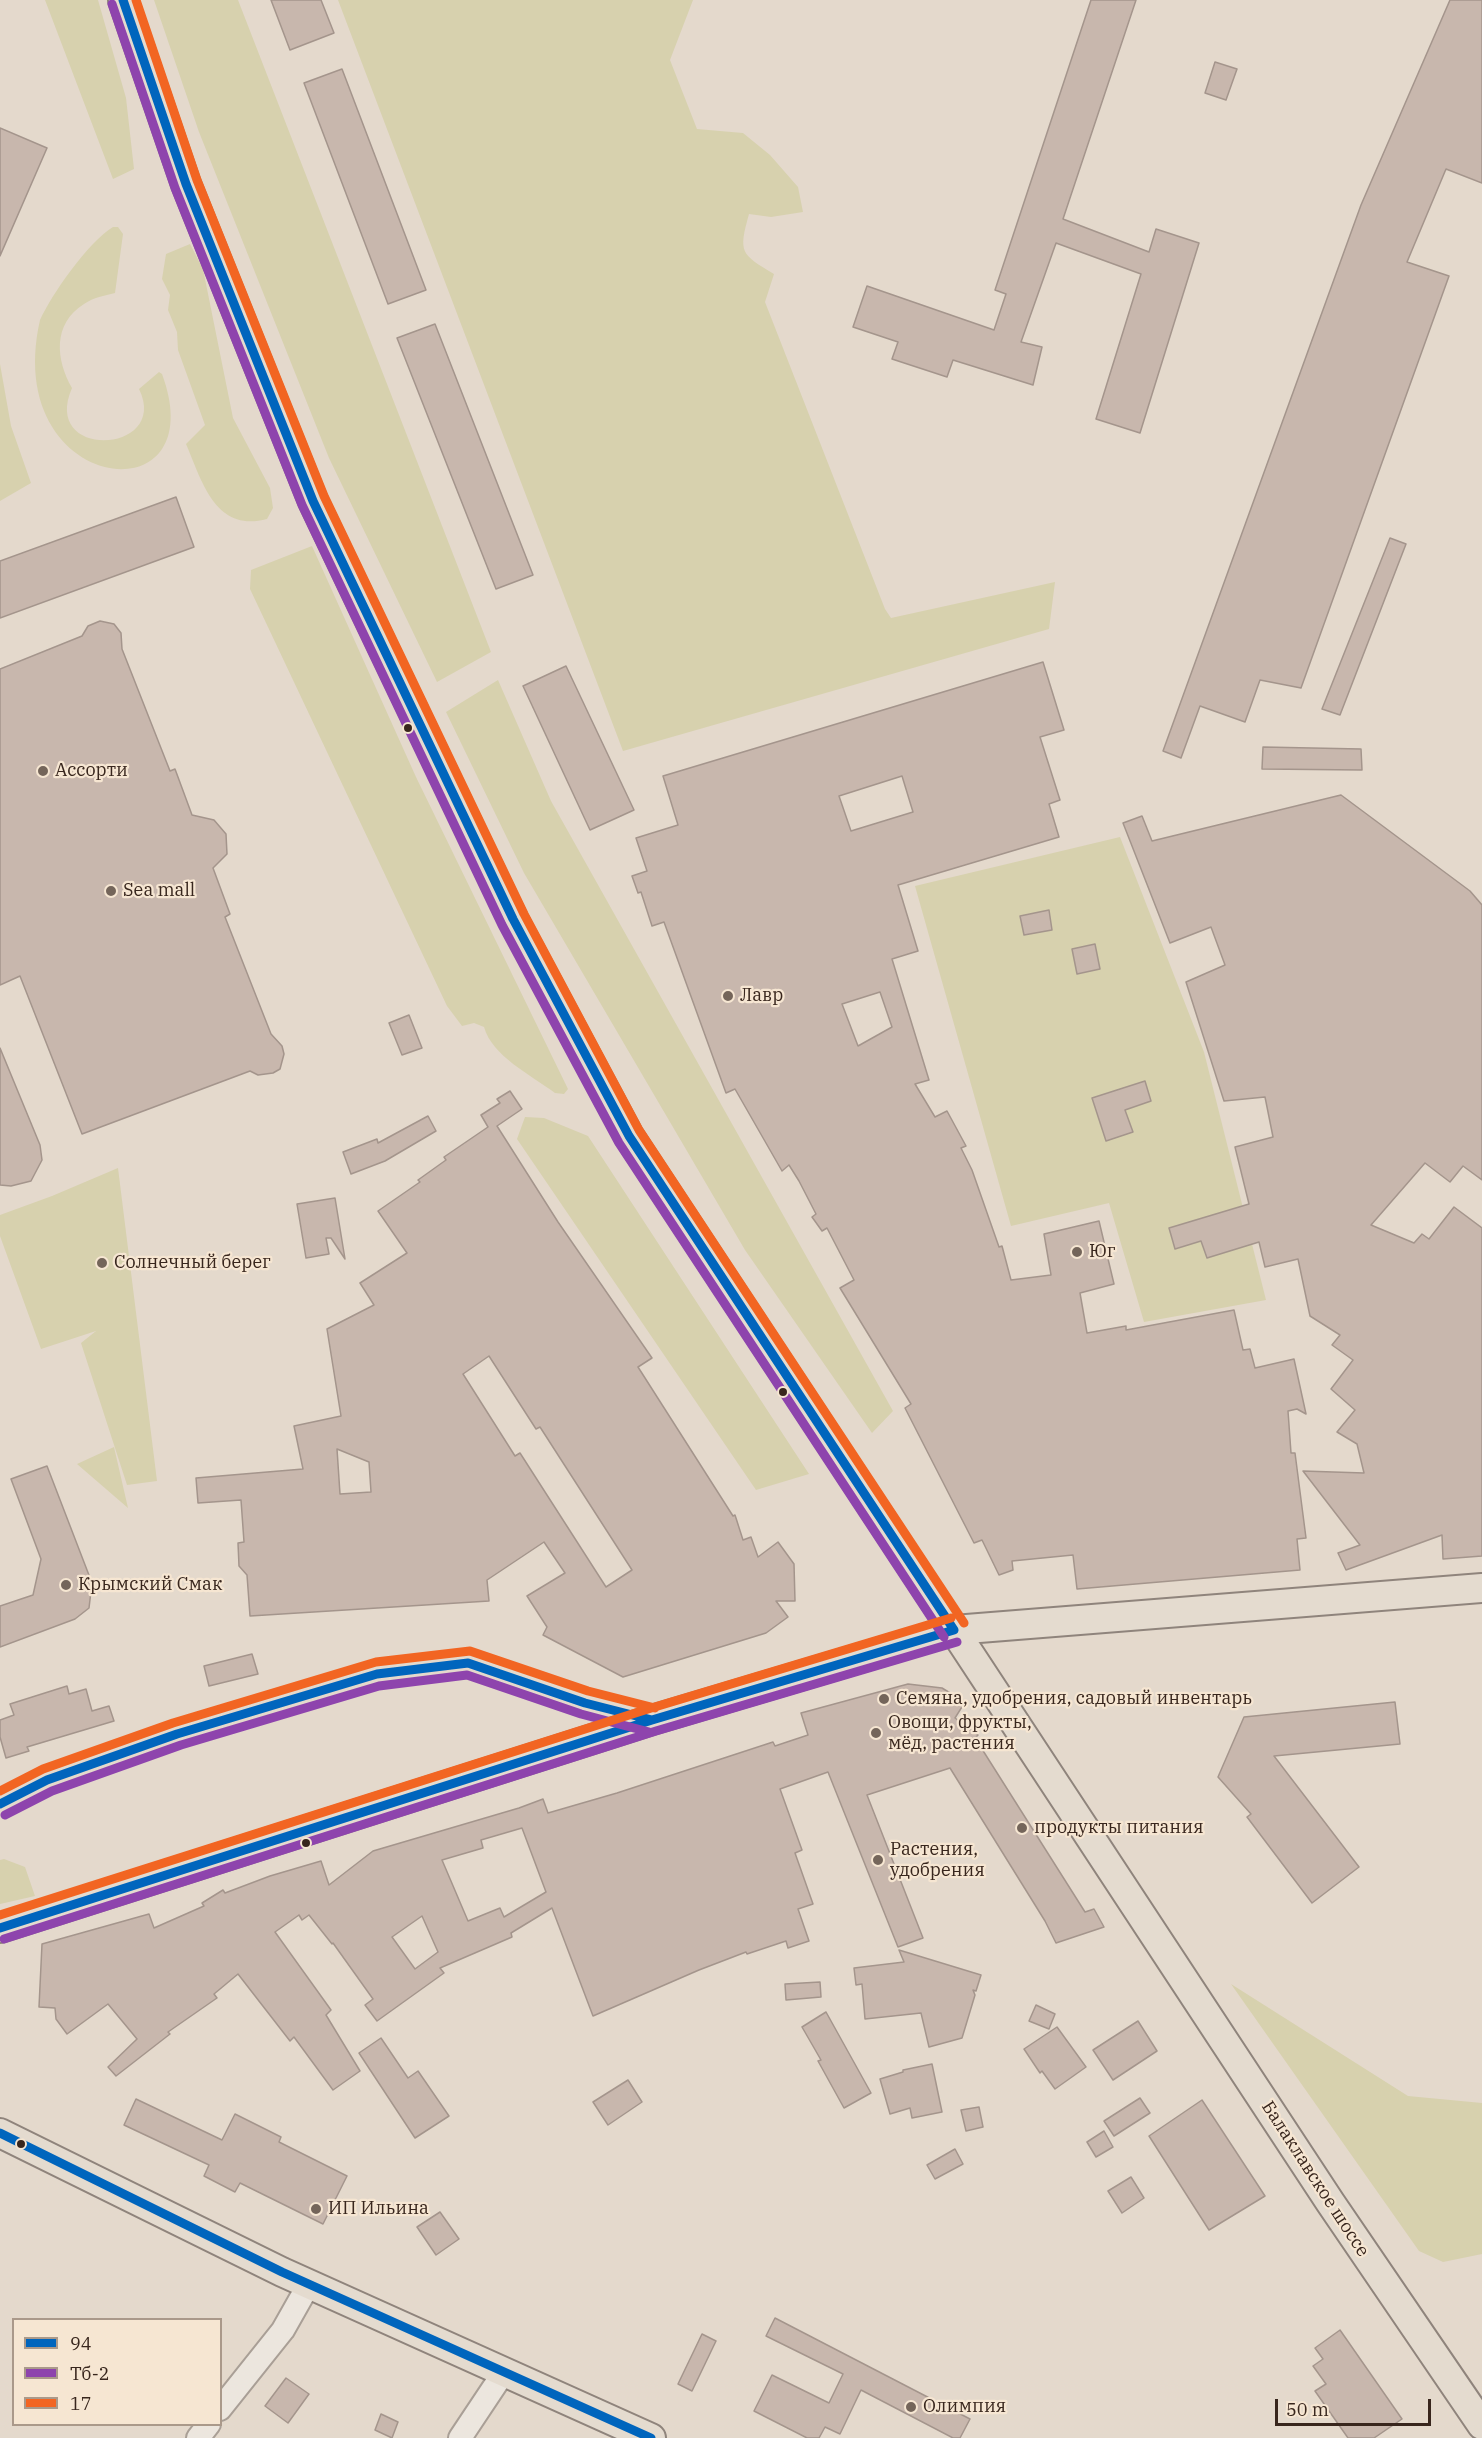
<!DOCTYPE html>
<meta charset="utf-8">
<style>
body{margin:0}
#map{position:relative;width:1482px;height:2438px;overflow:hidden;background:#e4d9cc;font-family:"IBM Plex Serif",serif}
canvas{display:block}
.legend{position:absolute;left:12px;top:2318px;width:210px;height:108px;box-sizing:border-box;background:#f6e6d2;border:2px solid #aa998a;margin:0;padding:8px 10px;list-style:none;font-size:18px;color:#38261d}
.legend li{display:flex;align-items:center;gap:12px;height:30px}
.legend b{width:30px;border:2px solid #aa998a}
.scale{position:absolute;left:1275px;top:2399px;width:156px;height:27px;box-sizing:border-box;border:3px solid #38261d;border-top:0;padding-left:8px;font-size:18px;line-height:21px;white-space:nowrap;color:#38261d;-webkit-text-stroke:4px #f6e6d2;paint-order:stroke}
</style>
<div id="map">
<canvas width="1482" height="2438"></canvas>
<ul class="legend">
<li><b style="height:8px;background:#0065bd"></b>94</li>
<li><b style="height:8px;background:#8e44ad"></b>Тб-2</li>
<li><b style="height:8px;background:#f26522"></b>17</li>
</ul>
<div class="scale">50 m</div>
</div>
<script>
const ctx = document.querySelector('canvas').getContext('2d');
ctx.lineJoin = 'round';
function fillPath(path, color) { ctx.fillStyle = color; ctx.fill(path, 'evenodd'); }
function stroke(path, color, width, dash) { ctx.strokeStyle = color; ctx.lineWidth = width; ctx.lineCap = dash ? 'butt' : 'round'; ctx.setLineDash(dash || []); ctx.stroke(path); }
function write(font, color, halo, rows, align = 'center') {
  ctx.font = font + ' "IBM Plex Serif",serif'; ctx.lineWidth = 4.5; ctx.setLineDash([]); ctx.textBaseline = 'middle'; ctx.strokeStyle = halo; ctx.fillStyle = color; for (const [text, x, y, turn = 0] of rows) {
    ctx.save(); ctx.translate(x, y); ctx.rotate((+turn || 0) * Math.PI / 180); ctx.textAlign = isNaN(turn) ? turn : align; if (halo) ctx.strokeText(text, 0, 0); ctx.fillText(text, 0, 0); ctx.restore();
  }
}
fillPath(new Path2D(`
 M45,0H98L126,98L134,169L113,179Z
 M154,0H238L491,652L437,682L329,458L199,132Z
 M338,0H693L670,60L697,129L743,133L770,155L798,187L803,212L771,217L749,214C738,253 741,254 774,274L765,302L885,609L891,618L1055,582L1049,629L623,751Z
 M113,227H118L123,234L115,293C104,296 94,297 84,304C52,324 56,360 72,388C40,461 171,454 139,389L159,372L162,374C216,520 0,495 40,320C52,294 88,242 113,227Z
 M190,244L203,269L233,418L270,488L273,508L267,519C215,533 202,481 186,444L205,425L178,350L177,332L168,310L170,295L162,279L166,254Z
 M0,364L11,426L31,483L0,501Z
 M312,546L416,777L568,1089L564,1094L555,1093C531,1075 492,1056 484,1027L474,1023L462,1026L447,1006L250,589L251,570Z
 M498,680L551,801L893,1411L872,1433L745,1250L524,873L446,712Z
 M1120,837L1204,1052L1266,1300L1144,1322L1109,1203L1011,1226L915,886Z
 M525,1117L544,1118L588,1136L809,1474L756,1490L517,1139Z
 M118,1168L157,1481L127,1485L81,1343L96,1331L41,1349L0,1236V1215L52,1196Z
 M114,1447L128,1508L77,1464Z
 M4,1859L25,1867L35,1896L0,1904V1860Z
 M1231,1984L1408,2096L1482,2103V2254L1443,2262L1419,2251Z`), '#d7d1ae');
const building = new Path2D(`
 M271,0H321L334,33L290,50Z
 M1091,0H1136L1063,219L1149,252L1156,229L1199,243L1140,433L1096,419L1141,274L1056,243L1021,342L1042,347L1033,385L953,360L947,377L892,359L898,342L853,327L867,286L994,330L1006,294L995,290Z
 M1450,0H1482V183L1446,169L1407,262L1449,276L1301,688L1260,680L1245,722L1200,706L1181,758L1163,751L1361,205Z
 M1215,62L1237,69L1226,100L1205,93Z
 M342,69L426,290L388,304L304,83Z
 M0,128L47,148L0,256Z
 M435,324L533,575L496,589L397,338Z
 M176,497L194,547L0,618V561Z
 M1390,538L1406,544L1340,715L1322,709Z
 M100,621L114,624L121,633L122,649L170,771L175,769L192,815L214,820L226,834L227,854L213,868L230,914L225,917L271,1034L282,1046L284,1054L280,1069L273,1073L258,1075L250,1071L82,1134L20,976L0,985V669L82,636L88,626Z
 M1043,662L1064,730L1040,737L1060,800L1049,804L1059,837L898,885L918,951L892,959L929,1080L915,1084L935,1117L947,1111L966,1146L961,1148L972,1170L999,1247L1002,1246L1011,1280L1051,1275L1044,1234L1099,1221L1114,1284L1080,1293L1087,1333L1126,1326V1330L1234,1310L1243,1350L1250,1349L1255,1368L1294,1359L1306,1414L1297,1409L1288,1411L1291,1453H1295L1306,1538L1297,1539L1300,1570L1077,1589L1073,1555L1012,1561L1013,1570L999,1575L982,1540L974,1543L905,1408L911,1404L840,1288L854,1280L827,1228L822,1231L812,1217L816,1214L799,1181L789,1165L782,1171L735,1089L726,1093L664,922L652,926L641,892L638,893L632,876L647,871L636,838L678,825L663,776ZM902,776L913,812L851,831L839,796ZM880,992L892,1027L858,1046L842,1004Z
 M566,666L634,810L590,830L523,686Z
 M1263,747L1361,749L1362,770L1262,769Z
 M1341,795L1470,891L1482,905V1180L1463,1166L1450,1182L1425,1163L1371,1225L1414,1243L1422,1234L1429,1239L1454,1207L1482,1228V1556L1443,1559L1442,1535L1346,1570L1338,1553L1360,1545L1303,1471L1364,1473L1357,1444L1337,1432L1355,1410L1331,1389L1353,1360L1332,1345L1340,1335L1310,1316L1298,1259L1265,1267L1259,1242L1207,1258L1201,1241L1175,1249L1169,1228L1249,1204L1235,1147L1273,1137L1265,1097L1224,1101L1186,982L1225,965L1211,927L1170,943L1123,823L1142,816L1152,841Z
 M1049,910L1052,930L1024,935L1020,916Z
 M1095,944L1100,969L1077,974L1072,949Z
 M409,1015L422,1048L402,1055L389,1023Z
 M0,1048L40,1145L42,1160L31,1181L11,1186L0,1185Z
 M1145,1081L1151,1101L1125,1110L1133,1132L1106,1141L1092,1098Z
 M510,1091L522,1109L497,1126L558,1222L652,1358L638,1367L733,1516L735,1515L743,1540L751,1537L758,1557L778,1542L794,1564L795,1601H776L788,1617L766,1633L623,1677L543,1635L547,1627L527,1596L565,1573L544,1542L487,1580L489,1601L250,1616L247,1575L239,1566L238,1543L244,1542L241,1500L198,1503L196,1478L303,1469L294,1426L341,1416L327,1329L374,1305L360,1283L407,1253L378,1211L420,1182L418,1180L446,1160L444,1157L488,1127L481,1115L500,1103L497,1099ZM489,1356L536,1429L540,1427L632,1570L606,1587L520,1453L515,1456L463,1374ZM337,1449L369,1462L371,1492L340,1494Z
 M428,1116L436,1131L385,1161L351,1174L343,1152L377,1139L378,1143Z
 M335,1198L345,1259L331,1238H326L329,1254L306,1258L297,1204Z
 M47,1466L92,1583L89,1608L75,1619L0,1647V1606L33,1595L41,1559L11,1479Z
 M252,1654L258,1674L209,1686L204,1666Z
 M908,1684L942,1688L965,1702L955,1718L978,1735L975,1738L1085,1912L1094,1909L1104,1927L1056,1943L1045,1921L950,1768L867,1795L923,1938L898,1947L828,1772L780,1789L802,1850L795,1853L813,1904L798,1909L809,1941L788,1948L786,1941L747,1954L746,1952L699,1970L593,2016L552,1908L511,1933L512,1937L440,1968L444,1973L377,2021L365,2005L373,1999L333,1943L332,1944L309,1915L302,1920L299,1915L275,1932L331,2010L326,2015L360,2071L333,2090L294,2037L290,2041L238,1974L214,1994L217,1998L168,2032L170,2034L116,2076L108,2067L137,2039L108,2004L67,2034L56,2019L55,2008L39,2007L42,1944L149,1914L154,1928L204,1906L202,1903L223,1890L225,1893L270,1876L321,1861L329,1885L373,1851L519,1808L543,1799L548,1813L617,1793L773,1742L775,1746L808,1735L801,1713ZM522,1828L546,1892L504,1917L500,1908L468,1921L442,1860L483,1848L481,1840ZM422,1916L438,1952L415,1969L392,1937Z
 M67,1686L69,1694L86,1689L92,1711L109,1706L114,1721L27,1747L29,1751L6,1758L0,1737V1720L14,1715L10,1704Z
 M1395,1702L1400,1744L1274,1756L1359,1867L1312,1903L1247,1817L1251,1814L1218,1777L1244,1717Z
 M899,1950L981,1975L976,1991L973,1990L975,1995L962,2038L929,2047L921,2013L865,2019L862,1984L856,1985L854,1968L904,1962Z
 M820,1982L821,1997L786,2000L785,1984Z
 M1036,2005L1055,2014L1049,2029L1029,2021Z
 M826,2012L871,2093L844,2108L818,2061L821,2060L802,2027Z
 M1138,2021L1157,2051L1113,2080L1093,2050Z
 M1057,2027L1086,2067L1055,2089L1042,2071L1040,2073L1024,2049Z
 M381,2038L408,2078L418,2071L449,2116L415,2138L359,2053Z
 M932,2064L942,2112L912,2118L910,2108L890,2114L880,2079L903,2072V2070Z
 M628,2080L642,2102L608,2125L593,2102Z
 M1140,2098L1150,2113L1114,2136L1104,2121Z
 M136,2099L222,2140L235,2114L281,2137L279,2142L347,2176L323,2224L240,2183L235,2192L204,2176L209,2165L124,2125Z
 M1202,2100L1265,2196L1209,2230L1149,2136Z
 M979,2107L983,2127L966,2131L961,2110Z
 M1104,2131L1113,2147L1096,2157L1087,2142Z
 M955,2149L963,2164L935,2179L927,2165Z
 M1131,2177L1144,2198L1122,2213L1108,2191Z
 M440,2212L459,2239L436,2255L417,2227Z
 M775,2318L970,2419L960,2438H953L861,2390L840,2434L825,2427L819,2438H807L754,2411L772,2375L829,2403L843,2374L766,2336Z
 M1340,2330L1402,2419L1374,2438H1348L1315,2391L1326,2384L1313,2366L1323,2359L1315,2348Z
 M702,2334L716,2341L692,2391L678,2384Z
 M286,2378L309,2394L288,2423L265,2406Z
 M381,2414L398,2422L392,2438L375,2430Z`);
fillPath(building, '#c8b7ad');
stroke(building, '#a4958c', 1.5);
const minor = new Path2D(`
 M220,2409L283,2330L309,2284
 M198,2438L209,2424
 M460,2438L504,2372`);
const major = new Path2D(`
 M123,0L186,184L313,501L513,919L629,1136L1330,2202L1482,2425
 M0,1928L652,1720L954,1630L1482,1588
 M0,2133L282,2272L651,2438`);
stroke(minor, '#a99f96', 26);
stroke(major, '#8f847c', 32);
stroke(minor, '#ece6de', 22);
stroke(major, '#e4dbcf', 28);
stroke(new Path2D(`
 M123,0L186,184L313,501L513,919L629,1136L954,1630
 M0,1804L47,1780L177,1734L377,1674L468,1663L585,1703L652,1720
 M0,1928L652,1720L954,1630
 M0,2133L282,2272L651,2438`), '#0065bd', 9);
stroke(new Path2D(`
 M112,4L175,188L302,505L502,925L619,1143L944,1637
 M5,1815L52,1791L181,1745L379,1686L467,1675L581,1714L649,1732
 M4,1939L656,1731L957,1642`), '#8e44ad', 9);
stroke(new Path2D(`
 M136,0L197,180L324,496L524,914L639,1130L964,1623
 M0,1791L43,1769L173,1723L376,1662L470,1651L588,1691L655,1708
 M0,1915L648,1709L951,1618`), '#f26522', 9);
for (const [x, y, r, color] of [
 [408,728,5,"#38261d"],
 [43,771,6,"#74655a"],
 [111,891,6,"#74655a"],
 [728,996,6,"#74655a"],
 [1077,1252,6,"#74655a"],
 [102,1263,6,"#74655a"],
 [783,1392,5,"#38261d"],
 [66,1585,6,"#74655a"],
 [884,1699,6,"#74655a"],
 [876,1733,6,"#74655a"],
 [1022,1828,6,"#74655a"],
 [306,1843,5,"#38261d"],
 [878,1860,6,"#74655a"],
 [21,2144,5,"#38261d"],
 [316,2209,6,"#74655a"],
 [911,2407,6,"#74655a"]
]) { const dot = new Path2D(); dot.arc(x, y, r, 0, 2 * Math.PI); ctx.fillStyle = color; ctx.fill(dot); stroke(dot, '#f6e6d2', 2); }
write('18px', '#38261d', '#f6e6d2', [
 ["Ассорти",55,771],
 ["Sea mall",123,891],
 ["Лавр",740,996],
 ["Юг",1089,1252],
 ["Солнечный берег",114,1263],
 ["Крымский Смак",78,1585],
 ["Семяна, удобрения, садовый инвентарь",896,1699],
 ["Овощи, фрукты,",888,1723],
 ["мёд, растения",888,1744],
 ["продукты питания",1034,1828],
 ["Растения,",890,1850],
 ["удобрения",890,1871],
 ["ИП Ильина",328,2209],
 ["Олимпия",923,2407]
], 'left');
write('18px', '#38261d', '#f6e6d2', [
 ["Балаклавское шоссе",1315,2179,57]
]);
</script>
